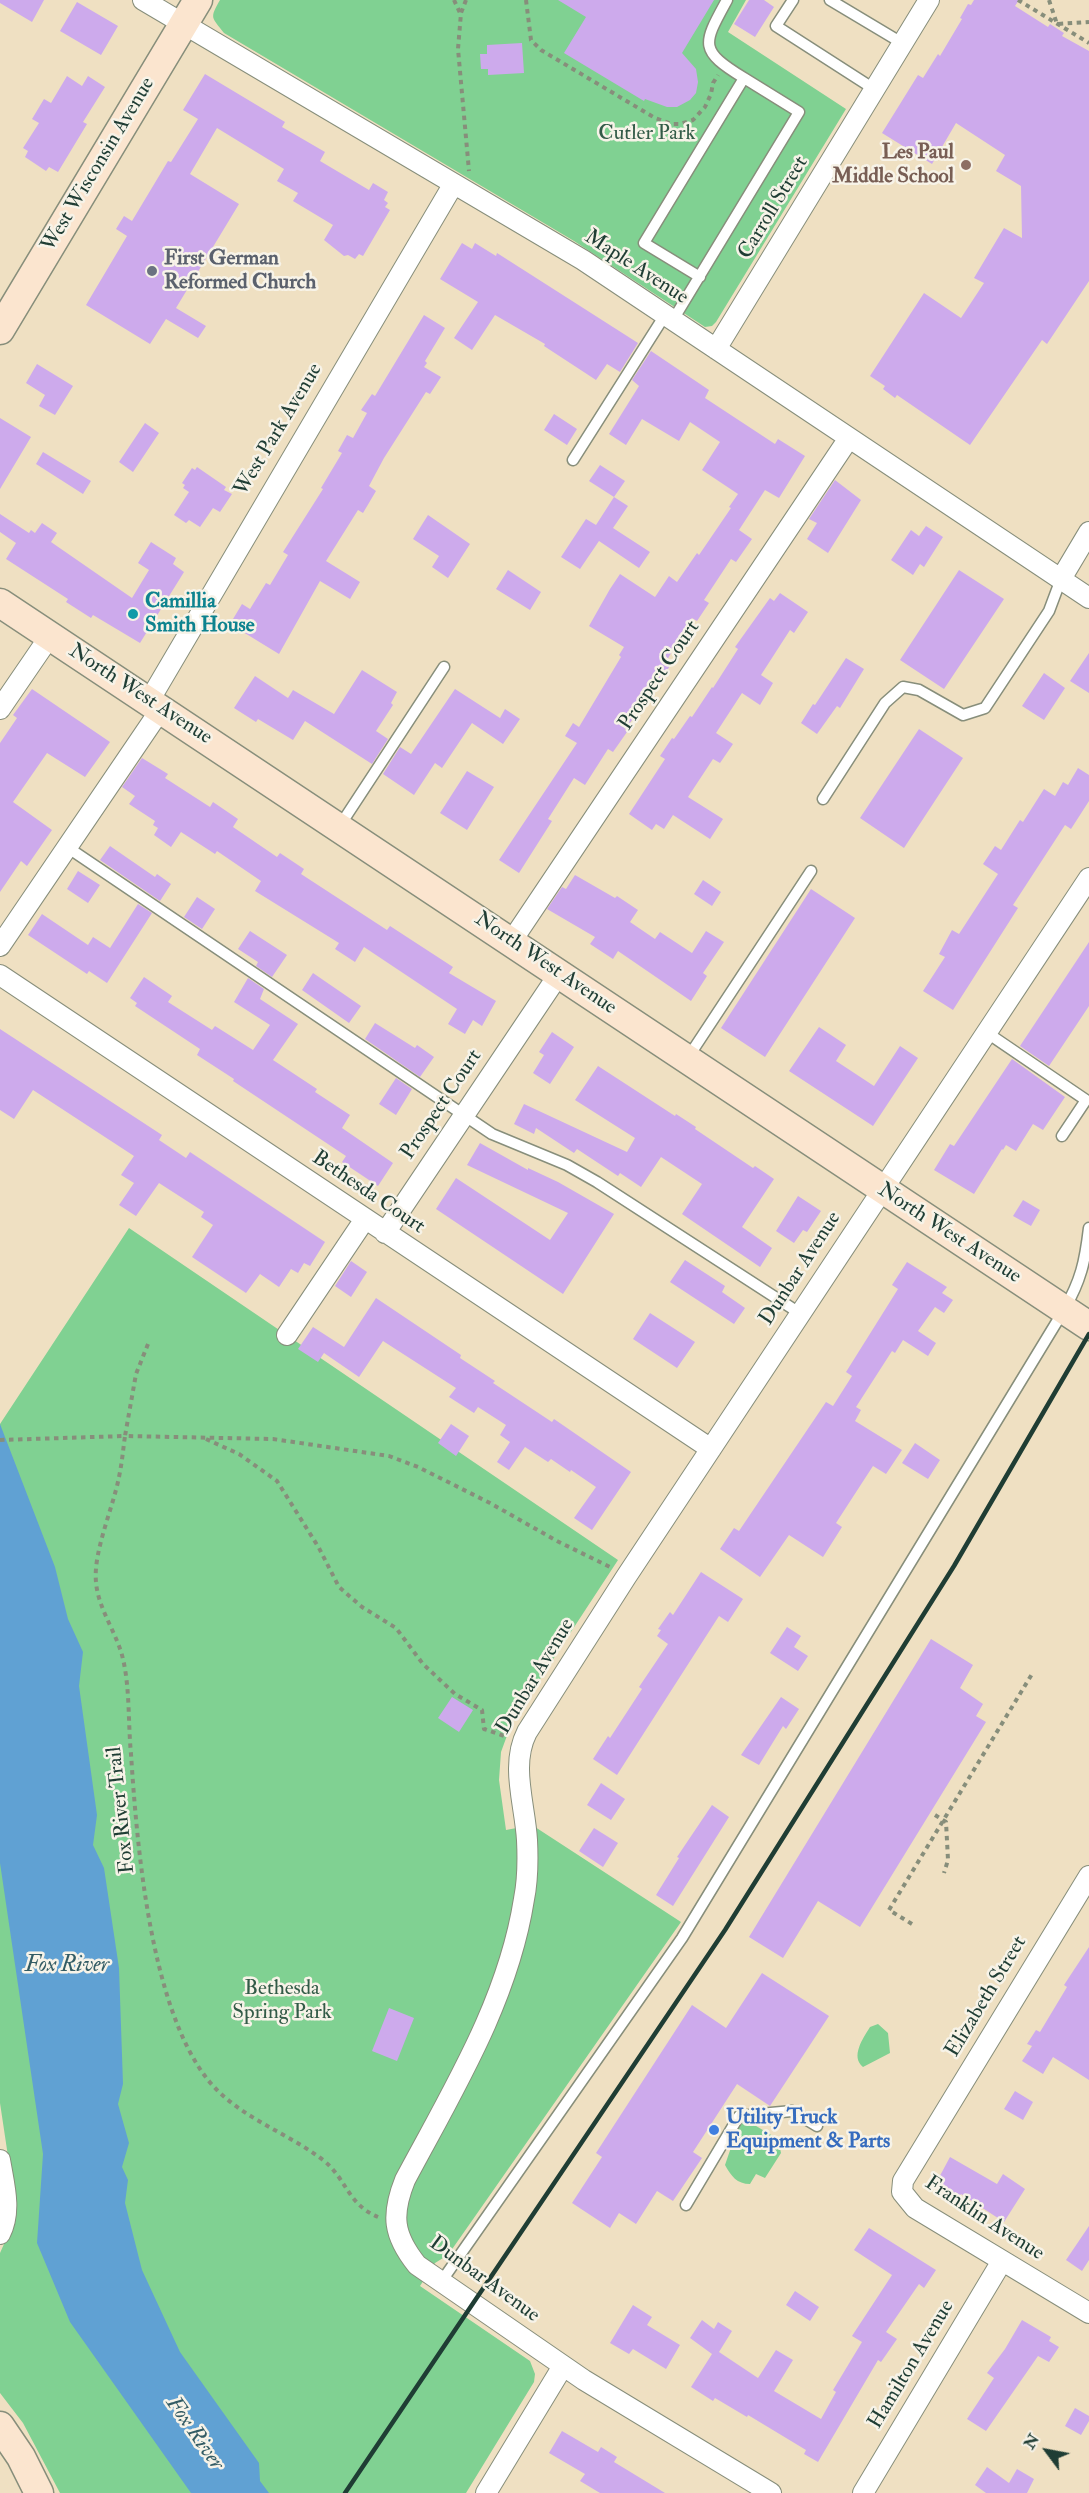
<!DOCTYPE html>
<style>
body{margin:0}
#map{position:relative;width:1089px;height:2493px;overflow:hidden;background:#efe0c2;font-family:"IM FELL Double Pica",serif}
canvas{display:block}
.north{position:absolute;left:1017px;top:2421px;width:60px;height:60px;-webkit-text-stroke:4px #f7f3e8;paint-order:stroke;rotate:302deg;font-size:16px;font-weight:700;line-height:24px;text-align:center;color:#1f3d34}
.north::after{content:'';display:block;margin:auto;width:21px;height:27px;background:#1f3d34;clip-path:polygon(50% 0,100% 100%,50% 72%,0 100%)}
</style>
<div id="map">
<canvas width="1089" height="2493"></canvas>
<div class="north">N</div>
</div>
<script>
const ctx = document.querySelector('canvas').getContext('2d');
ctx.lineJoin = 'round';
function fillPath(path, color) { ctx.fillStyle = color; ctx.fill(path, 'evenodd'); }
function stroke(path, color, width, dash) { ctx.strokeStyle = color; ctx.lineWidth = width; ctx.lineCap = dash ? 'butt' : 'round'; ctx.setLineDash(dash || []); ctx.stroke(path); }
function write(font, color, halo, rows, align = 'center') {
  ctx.font = font + ' "IM FELL Double Pica",serif'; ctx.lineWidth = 5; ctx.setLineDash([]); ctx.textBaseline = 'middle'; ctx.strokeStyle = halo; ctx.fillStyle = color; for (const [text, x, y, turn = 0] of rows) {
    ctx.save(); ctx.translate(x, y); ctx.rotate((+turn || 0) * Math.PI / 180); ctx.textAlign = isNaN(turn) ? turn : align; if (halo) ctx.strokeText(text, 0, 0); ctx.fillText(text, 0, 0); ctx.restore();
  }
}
fillPath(new Path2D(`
 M220,0H746L728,32L846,109L716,322L712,326L705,327L574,241L224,33C212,17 209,19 220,0Z
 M129,1228L618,1560L512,1722L501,1752L499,1780L506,1830L532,1825L681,1922L448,2255L435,2263L420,2286L530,2361L535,2374L534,2382L466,2493H60L23,2423L0,2393V2253L12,2226L15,2203L0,2103V1424Z
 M878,2024L888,2033L890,2053L863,2067C850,2057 863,2038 870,2027Z
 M744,2122L751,2123L778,2139L781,2153L765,2178L756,2174L750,2184C737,2184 731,2176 725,2165L738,2127Z`), '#80d192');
fillPath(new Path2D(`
 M0,1424L55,1567L68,1619L83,1652L79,1686L97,1815L93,1845L104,1868L119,1968L123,2084L118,2104L129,2143L122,2167L128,2180L125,2203L142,2270L180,2352L259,2463L260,2481L269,2493H191L70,2322L37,2243L43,2154L0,1863Z`), '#60a1d3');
fillPath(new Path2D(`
 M0,0H44L32,22L0,3Z
 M558,0H714L682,53L696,69L698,82L696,93L690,100L677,107H667L645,99L644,101L564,53L586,17Z
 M749,0H764L774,7L755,37L734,24Z
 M974,0H1019L1015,6L1048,27L1050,24L1064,33L1062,36L1089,51V281L1047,344L1042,340L970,445L897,395L895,398L883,389L885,386L870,376L924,293L961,318L984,283L974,278L1004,228L1022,238L1021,186L996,171L1005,155L956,123L932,164L882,133L918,75L923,78L938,54L940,56L962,19L960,18L968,4L971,5Z
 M77,2L118,26L101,55L60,31Z
 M522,43L524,73L488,75V69H481L480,54H487V45Z
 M205,74L285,122L282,127L325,152L320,161L369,190L373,183L388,192L384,200L388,203L385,207L390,210L363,256L359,254L355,259L348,255L344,256L324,240L333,225L293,201L298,193L277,181L284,169L217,128L190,174L239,204L176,308L206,326L198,338L166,319L150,344L86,305L127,236L116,229L124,216L132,221L168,161L171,162L198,119L183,110Z
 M67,76L82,86L88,76L105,87L83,122L87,124L58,172L49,167L46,171L25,157L28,151L23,148L39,123L32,119L44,99L51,103Z
 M462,243L472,249L475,243L496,256L497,253L638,343L620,372L607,364L596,380L544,346L545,344L495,315L472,350L454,338L478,302L440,279Z
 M424,315L445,328L425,361L427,363L424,367L441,377L430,394L426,392L384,458L369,486L376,491L363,513L358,510L326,561L360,582L350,599L320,581L279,654L230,624L242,604L250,609L266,583L270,585L288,555L283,552L323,489L321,488L342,453L338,451L347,435L353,438L367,413L361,410L372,394L375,396Z
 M651,351L709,390L705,398L775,444L778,439L805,456L779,498L765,490L739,530L752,539L736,562L731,559L704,600L709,603L697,621L692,618L667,660L672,663L625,730L627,732L613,752L608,749L585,785L574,778L548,819L552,821L519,873L499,860L577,743L565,736L573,723L579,727L621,657L619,655L624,647L589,626L610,589L620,574L655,597L669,576L677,582L697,553L699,555L731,508L729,507L738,494L702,470L720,442L690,422L679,441L642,419L626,445L609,434L639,386L632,380Z
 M37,364L73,386L55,415L39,406L45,395L26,383Z
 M554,414L577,429L567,445L544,430Z
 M0,418L31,437L0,489Z
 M145,423L159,433L133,472L119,462Z
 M43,452L91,481L83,494L36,464Z
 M600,465L625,481L614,497L589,481Z
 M197,467L226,487L224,490L232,494L220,512L213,508L200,527L189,520L186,523L174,515L189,492L183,488L185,485L182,483L192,468L195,470Z
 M835,480L861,500L828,553L807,539L817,523L809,519Z
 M614,497L628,506L613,528L650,552L639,568L599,541L580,569L561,557L586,519L596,525Z
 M0,514L29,533L31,530L35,533L42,523L57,533L51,542L132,598L149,570L138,563L151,542L176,558L173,564L184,572L140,643L93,615L91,618L66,602L68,599L6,559L16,543L0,532Z
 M428,515L470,544L448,578L432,567L439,556L413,539Z
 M926,526L943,537L924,567L920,564L913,575L891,560L911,530L919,536Z
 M508,570L541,592L530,610L496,589Z
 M959,570L1004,599L944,689L900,660Z
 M780,593L808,612L794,633L790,630L761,675L773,683L760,705L742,693L716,733L733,744L720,763L713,759L688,797L723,819L710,839L673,815L664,829L656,824L652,830L629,814L665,759L660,756L672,738L674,739L690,716L692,717L712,687L713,688L738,649L735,647L770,598L774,601Z
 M1089,653V693L1070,681Z
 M846,658L864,669L840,708L837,706L817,734L801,723L813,704L815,705Z
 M362,670L397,692L391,703L393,705L376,731L388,739L372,764L305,721L293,740L258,719L256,722L234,708L255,676L288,698L293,690L334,714Z
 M1044,673L1065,688L1044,720L1022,706Z
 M32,689L110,742L85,777L47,753L13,802L52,830L27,866L21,861L0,892V743L17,718L13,715Z
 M455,689L500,718L505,709L520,719L503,744L472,723L442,768L435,763L414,795L383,774L400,747L411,754Z
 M919,729L963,758L904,848L860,818Z
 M142,758L168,774L165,778L210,807L213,802L238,819L233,827L277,857L280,853L304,869L301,874L387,930L390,926L453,967L449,973L496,1001L482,1026L473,1020L465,1034L448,1024L457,1009L364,947L355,962L335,949L339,943L255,891L261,881L217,851L215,854L181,832L171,847L154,835L158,828L153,825L155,821L129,804L135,796L122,787Z
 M1078,768L1089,775V801L1071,829L1065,825L1013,905L1018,908L953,1010L923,991L945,957L939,954L952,930L959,934L998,874L983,864L995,846L1001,850L1020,820L1023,822L1044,789L1055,796L1063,782L1068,785Z
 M467,771L494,787L467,830L440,813Z
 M110,846L155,877L157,874L171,884L160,901L100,860Z
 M78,871L100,885L88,903L67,889Z
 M575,875L615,898L617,896L638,910L630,922L655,939L660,932L692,953L706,931L724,942L703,973L707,976L691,1001L618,951L613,959L590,944L595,937L547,909L562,887L566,889Z
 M703,880L721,892L712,906L694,894Z
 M811,889L855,918L765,1057L721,1028Z
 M197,897L215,909L202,929L184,917Z
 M138,904L152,913L107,983L89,971L87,974L28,935L42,914L88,945L93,937L110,948Z
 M250,931L287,955L272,977L256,966L258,962L238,949Z
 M1089,942V1006L1049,1066L1020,1046Z
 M313,973L361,1006L349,1023L302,990Z
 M144,977L172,996L168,1002L212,1030L215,1026L253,1050L270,1025L234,1002L248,978L264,989L260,999L298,1024L273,1060L317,1089L315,1092L350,1115L342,1128L393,1163L378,1186L342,1162L346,1156L233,1081L234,1079L197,1055L200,1049L135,1006L137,1003L130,998Z
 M375,1023L415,1048L417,1045L434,1057L420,1077L365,1039Z
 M819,1027L846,1045L836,1061L874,1086L900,1046L918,1058L873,1126L789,1071Z
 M0,1029L162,1135L159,1140L186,1158L190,1152L325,1242L310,1266L304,1263L298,1273L291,1269L279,1287L260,1274L246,1293L192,1257L213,1225L201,1217L204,1212L159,1183L136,1216L119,1205L134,1183L121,1175L134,1156L33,1090L14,1119L0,1110Z
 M552,1032L574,1047L550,1084L533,1073L544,1055L539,1052Z
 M1012,1059L1065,1097L1043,1130L1033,1124L1016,1151L1006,1145L1003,1150L1002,1149L974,1194L934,1170L950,1144L954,1146Z
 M598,1066L675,1116L676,1114L696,1127L695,1129L753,1168L755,1166L774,1179L742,1227L772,1248L760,1267L682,1214L702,1184L661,1157L641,1187L620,1173L618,1176L577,1149L574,1153L536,1128L534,1134L514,1124L524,1104L627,1152L635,1138L575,1100Z
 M396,1078L412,1089L396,1115L379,1104Z
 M480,1143L528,1170V1168L558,1182L614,1214L563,1294L436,1209L456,1178L550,1240L568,1213L467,1165Z
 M798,1196L821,1211L807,1232L803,1230L794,1243L776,1231Z
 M1023,1200L1040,1210L1031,1226L1013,1216Z
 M685,1260L725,1286L722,1292L745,1308L734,1324L670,1282Z
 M351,1261L367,1272L351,1297L335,1286Z
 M907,1262L947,1287L942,1293L953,1300L944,1313L935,1307L918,1331L936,1343L928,1356L903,1340L895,1353L892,1351L856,1407L861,1410L855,1421L902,1450L886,1474L873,1466L836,1523L842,1527L823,1557L789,1535L760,1577L720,1549L734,1528L739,1531L826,1402L833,1406L852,1376L846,1372L898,1289L892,1285Z
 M376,1298L461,1355L460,1358L495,1381L493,1383L552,1422L554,1419L631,1472L592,1530L574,1518L596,1487L571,1470L570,1472L551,1459L548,1462L525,1447L509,1470L497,1462L510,1442L500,1435L506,1425L478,1407L474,1413L449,1397L456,1388L383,1341L359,1377L324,1353L318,1362L298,1349L313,1327L344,1347Z
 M650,1313L695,1342L677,1368L633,1339Z
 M451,1424L469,1436L456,1456L438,1443Z
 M915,1443L940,1460L928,1479L902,1463Z
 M701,1572L743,1599L728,1622L719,1616L617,1775L593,1759L608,1736L610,1738L642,1689L639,1687L668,1644L657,1636L661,1630L658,1629L670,1612L673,1615Z
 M787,1627L801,1636L794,1647L808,1656L798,1671L770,1653Z
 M931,1639L973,1665L960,1688L983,1704L976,1716L986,1722L860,1927L818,1901L783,1958L749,1937Z
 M452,1697L473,1710L459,1732L438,1718Z
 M781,1697L799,1709L786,1729L783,1726L759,1765L741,1755Z
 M601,1783L625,1799L611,1820L587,1805Z
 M712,1805L729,1817L673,1906L656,1895L679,1858L677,1857Z
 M594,1828L618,1843L603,1867L579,1851Z
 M1089,1947V2080L1053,2057L1043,2074L1022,2061L1032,2046L1027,2044L1036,2030L1040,2032L1067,1987L1064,1985Z
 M762,1973L829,2016L770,2106L737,2084L693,2152L702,2158L673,2201L657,2191L636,2224L619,2213L610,2228L572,2203L602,2157L596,2153L692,2005L726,2028Z
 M389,2008L414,2018L397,2061L372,2051Z
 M1015,2091L1033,2102L1023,2120L1004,2109Z
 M950,2157L997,2184L1003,2174L1025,2189L1004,2222L961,2194L958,2198L935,2185Z
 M1089,2226V2260L1082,2271L1066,2260Z
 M869,2228L936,2270L924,2288L919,2284L886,2332L897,2339L881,2362L878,2360L818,2462L804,2454L806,2450L748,2415L747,2417L715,2398L713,2401L691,2387L712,2354L690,2338L702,2320L714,2329L718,2322L732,2331L719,2352L758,2378L776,2350L793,2360L774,2391L821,2419L836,2392L833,2390L862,2342L852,2336L892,2275L854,2250Z
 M795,2291L819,2307L810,2321L786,2305Z
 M633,2305L652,2317L647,2325L680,2345L666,2369L633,2349L629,2354L610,2343Z
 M1022,2320L1051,2337L1049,2341L1059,2347L1049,2362L1038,2356L986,2431L967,2419L994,2378L987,2373L1005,2349Z
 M1075,2408L1089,2416V2421L1081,2435L1065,2426Z
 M562,2431L598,2452L601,2447L617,2457L614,2462L665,2493H600L580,2481L585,2474L549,2453Z
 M987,2467L1009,2483L1017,2469L1034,2479L1027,2493H986L975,2485Z`), '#cdaaec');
const lane = new Path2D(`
 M727,0C703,44 698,50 744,78
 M793,0L776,26L874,89
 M830,0L902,43
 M673,320L799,112L744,78L644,243L700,277
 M573,460L665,315
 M823,799L885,703L903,687L919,690L963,715L985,708L1049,611L1061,579
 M339,827L444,667
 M67,847L492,1134L567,1165L597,1182L801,1314
 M986,1032L1086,1100L1062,1136
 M687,1059L811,871
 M686,2205L739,2116L792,2111L817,2126
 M441,2282L682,1938L1064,1310C1081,1280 1085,1262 1089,1228`);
const street = new Path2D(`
 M143,0L583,260L1089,598
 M716,349L929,0
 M1061,579L1089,532
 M149,701L453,185
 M0,709L50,636
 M511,942L849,438
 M0,946L161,709
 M0,975L711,1449
 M385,1233L559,974
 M287,1335L365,1219
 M1089,1876L903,2181L902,2192L915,2208L1089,2313
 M0,2160C4,2184 12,2211 0,2234
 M486,2493L563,2366
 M771,2493L584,2380L417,2265C393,2235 391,2215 405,2180C453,2090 508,2001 524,1899C528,1879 528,1860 527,1840C525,1804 510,1765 527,1732L626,1577L1089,878
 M863,2493L1002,2261`);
const secondary = new Path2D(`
 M0,330L198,0
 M0,603L1089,1326
 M0,2426L21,2457L39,2493`);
stroke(lane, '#878e7b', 13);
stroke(street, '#878e7b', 22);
stroke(secondary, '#878e7b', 31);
stroke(new Path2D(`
 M454,0L460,13
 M466,0L461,13L458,49L469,171
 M526,0L531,40L541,50L655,118L672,124H680L693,120L705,107L711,94L713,83L718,75
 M1018,0L1089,43
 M1049,0L1057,24L1089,22
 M148,1344L136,1374L125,1436L273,1439L389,1456L418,1467L490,1503L557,1541L610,1567
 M206,1439L239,1454L277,1481L319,1548L339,1587L362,1607L396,1628L423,1664L455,1694L482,1710L484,1729L507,1737
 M0,1440L125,1436C123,1450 122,1463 119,1477C113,1508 93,1552 96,1582C98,1609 117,1633 123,1659C130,1689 128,1723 131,1754C137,1846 150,2007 208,2080C239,2118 285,2131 323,2160C347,2179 347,2204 378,2217
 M935,1815L946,1822L948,1860L944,1873
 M912,1924L889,1910L1032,1674`), '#878e7b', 4, [4.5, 4.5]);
stroke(lane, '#fff', 10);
stroke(street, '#fff', 20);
stroke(secondary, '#fbe5cf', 28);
stroke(new Path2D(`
 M345,2493L725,1930L954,1566L1089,1334`), '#1f3d34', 4.5);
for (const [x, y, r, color] of [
 [966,165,6,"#8d6e63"],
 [152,271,6,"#6b7280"],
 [133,614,6,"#0f9aa8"],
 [714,2130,6,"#3f7fe0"]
]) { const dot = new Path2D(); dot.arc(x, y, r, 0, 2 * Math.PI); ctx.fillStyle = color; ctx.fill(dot); stroke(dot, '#f7f3e8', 2); }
write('21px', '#325b47', '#f7f3e8', [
 ["Cutler Park",647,134],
 ["Bethesda",282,1989],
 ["Spring Park",282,2013]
]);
write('bold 21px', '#785e54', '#f7f3e8', [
 ["Les Paul",954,153],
 ["Middle School",954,177]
], 'right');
write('21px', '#1f3d34', '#f7f3e8', [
 ["West Wisconsin Avenue",99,165,-59],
 ["Carroll Street",774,208,-59],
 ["Maple Avenue",636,268,33],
 ["West Park Avenue",279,430,-59],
 ["Prospect Court",660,676,-56],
 ["North West Avenue",140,695,33],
 ["North West Avenue",545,964,34],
 ["Prospect Court",442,1105,-56],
 ["Bethesda Court",368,1193,34],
 ["North West Avenue",949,1234,33],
 ["Dunbar Avenue",801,1269,-57],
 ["Dunbar Avenue",536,1677,-59],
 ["Fox River Trail",122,1810,-96],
 ["Elizabeth Street",987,1997,-59],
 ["Franklin Avenue",984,2219,33],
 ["Dunbar Avenue",484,2280,36],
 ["Hamilton Avenue",912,2365,-59]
]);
write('bold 21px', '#5b616d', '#f7f3e8', [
 ["First German",164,259],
 ["Reformed Church",164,283]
], 'left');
write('bold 21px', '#0d838f', '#f7f3e8', [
 ["Camillia",145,602],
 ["Smith House",145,626]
], 'left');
write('bold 21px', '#366cbe', '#f7f3e8', [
 ["Utility Truck",726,2118],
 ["Equipment & Parts",726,2142]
], 'left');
write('italic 22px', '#325b64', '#f7f3e8', [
 ["Fox River",67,1966],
 ["Fox River",194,2434,55]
]);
</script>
